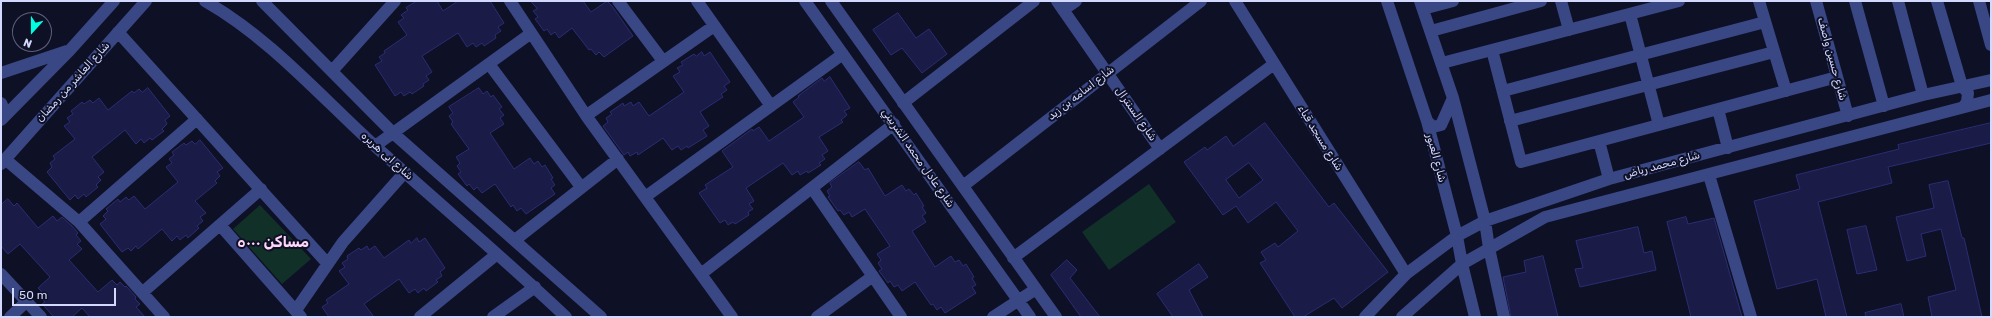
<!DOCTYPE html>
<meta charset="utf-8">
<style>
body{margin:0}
#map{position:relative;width:1992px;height:318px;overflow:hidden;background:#0e1026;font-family:Rubik,sans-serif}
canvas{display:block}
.frame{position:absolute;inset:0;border:2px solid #d3d8ff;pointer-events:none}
.north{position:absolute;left:12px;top:12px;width:40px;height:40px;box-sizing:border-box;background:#0e1026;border:1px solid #5d607d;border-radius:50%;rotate:201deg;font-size:11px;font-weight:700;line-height:16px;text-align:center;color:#d3d8ff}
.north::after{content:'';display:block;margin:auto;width:14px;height:18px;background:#00fedf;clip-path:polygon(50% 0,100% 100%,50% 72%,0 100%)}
.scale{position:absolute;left:12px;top:288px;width:104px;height:18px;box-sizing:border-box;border:2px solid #d3d8ff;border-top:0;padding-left:5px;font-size:12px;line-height:14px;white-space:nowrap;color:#d3d8ff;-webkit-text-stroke:3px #0e1026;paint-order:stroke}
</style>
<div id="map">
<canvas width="1992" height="318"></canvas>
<div class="frame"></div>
<div class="north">N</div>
<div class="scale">50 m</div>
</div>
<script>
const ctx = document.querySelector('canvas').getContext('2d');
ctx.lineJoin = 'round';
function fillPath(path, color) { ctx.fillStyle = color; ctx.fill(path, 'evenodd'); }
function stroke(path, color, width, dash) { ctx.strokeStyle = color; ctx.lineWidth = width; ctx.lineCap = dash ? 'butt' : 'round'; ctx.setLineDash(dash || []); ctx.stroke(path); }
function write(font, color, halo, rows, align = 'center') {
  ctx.font = font + ' Rubik,Cairo,sans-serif'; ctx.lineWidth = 4; ctx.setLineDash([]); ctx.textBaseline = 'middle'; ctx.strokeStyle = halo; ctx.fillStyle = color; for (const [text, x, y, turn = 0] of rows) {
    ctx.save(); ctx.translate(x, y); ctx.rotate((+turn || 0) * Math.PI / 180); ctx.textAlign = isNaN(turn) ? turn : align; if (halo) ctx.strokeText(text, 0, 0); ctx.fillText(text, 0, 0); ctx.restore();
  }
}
fillPath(new Path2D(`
 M1149,184L1176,222L1109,270L1082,232Z
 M260,205L311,259L282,284L233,229Z`), '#113028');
const building = new Path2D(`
 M417,1H437L443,11L458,1H490L504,23L498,27L501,31L495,35L496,38L484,46L482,43L476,47L473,43L467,47L458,33L422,56L432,72L426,76L429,80L423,84L424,86L412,94L410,92L404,96L401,92L395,96L375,65L382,61L379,57L385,53L384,51L407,35L398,22L404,18L401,15L408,10L406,8Z
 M531,1H583L591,12L607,1L612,6L633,36L604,57L599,52L596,55L591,49L589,50L572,28L559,38L555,32L551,35L547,29L544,31L535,19L538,17L533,11L537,9Z
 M898,13L916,38L929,29L947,54L922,73L902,48L891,55L873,30Z
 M702,52L704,56L710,52L730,82L724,86L727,90L721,94L723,97L700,112L709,126L703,130L707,136L688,148L687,146L681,150L678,146L672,150L663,138L638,155L637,152L630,156L628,152L624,155L603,126L608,122L606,118L612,114L610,112L623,103L624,106L631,102L633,106L639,102L649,116L684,92L673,76L680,72L677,68L683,65L681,62L694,54L696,56Z
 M830,77L850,108L844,111L847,115L841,120L843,122L819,137L828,151L822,155L825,159L819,163L821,165L808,173L807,171L800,175L798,171L792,175L783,163L746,188L754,201L749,204L753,209L748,212L749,215L735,224L733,222L728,225L725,220L720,223L699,193L707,188L705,185L733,167L722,151L752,129L753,131L759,127L769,141L804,117L793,102L799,97L798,96L822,78L824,81Z
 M148,88L170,116L165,120L167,124L162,129L164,131L152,140L150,138L144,143L141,139L136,144L125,130L92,157L104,172L98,177L101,180L96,185L98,187L86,197L84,194L78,199L75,195L70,200L47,172L52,167L50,163L55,159L53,156L75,139L64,126L70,122L67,118L73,114L71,111L82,102L84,104L90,100L93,103L99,98L108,110L132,91L134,93L139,89L142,92Z
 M479,88L483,94L487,91L491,97L493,95L502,107L499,109L504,115L500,118L504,124L490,133L514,169L530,158L534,164L538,161L542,167L545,165L553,178L551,179L555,185L551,188L555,194L526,214L521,208L517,211L513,205L511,207L495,184L482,193L477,187L474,190L469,184L467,186L458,174L461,172L457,166L460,163L456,157L469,149L451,124L453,122L449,116L453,113L449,107Z
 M1265,123L1329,207L1334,203L1388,272L1342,308L1334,298L1303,317H1295L1260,263L1266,260L1261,252L1275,243L1278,247L1298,231L1276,202L1248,223L1236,206L1223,215L1184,162L1205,147L1207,150L1226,136L1233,146ZM1249,163L1263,180L1239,198L1226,180Z
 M1991,123V143L1888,167L1892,183L1818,202L1847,317H1826L1817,279L1777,289L1754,201L1800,189L1796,175L1899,149L1898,145Z
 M200,140L223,168L217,172L220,176L215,181L217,183L195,201L206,213L200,217L203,221L197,226L199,228L188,238L186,235L180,240L177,236L172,241L162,229L138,249L136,246L131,251L128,248L122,252L100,224L106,219L103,216L108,211L106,209L118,199L120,202L126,197L129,200L134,196L145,209L178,182L166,167L172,163L169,159L174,155L172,152L184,143L186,145L192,141L195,144Z
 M859,162L865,170L868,168L885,196L902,185L906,191L909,189L914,195L916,193L924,206L922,207L926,213L922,216L926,222L912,231L935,267L951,256L955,262L959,260L963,266L966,264L974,277L972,278L976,285L972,287L976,293L945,313L941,307L937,310L933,304L931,305L915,282L902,291L898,285L894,287L890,281L888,283L879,271L882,269L878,263L881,260L877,254L890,246L865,209L852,217L849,212L844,215L840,210L838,211L828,197L830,196L827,191L832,187L830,183Z
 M1948,181L1962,238H1964L1982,317H1932L1928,297L1956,290L1941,229L1921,234L1926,256L1907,261L1896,217L1934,208L1929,185Z
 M8,199L14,206L17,203L38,228L53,216L57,221L62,217L72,226L78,233L76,235L81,241L77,244L82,249L69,260L98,292L112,280L117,285L120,282L125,287L126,286L136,297L135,299L140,304L136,307L145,317H90L82,308L72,317H54L42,304L45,302L40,296L43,293L38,288L50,277L20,244L8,254L1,246V205Z
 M1686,217L1688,224L1714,218L1742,317H1691L1667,222Z
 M1866,226L1877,270L1857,274L1847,230Z
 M1638,227L1644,253L1652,251L1656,270L1580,287L1575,269L1583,268L1576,241Z
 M417,238L419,242L425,238L445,268L440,272L442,276L436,280L438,282L426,291L424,288L418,293L415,289L409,293L399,279L364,304L374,317H329L322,307L328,303L326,300L349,284L339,271L345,267L342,263L348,259L347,256L359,248L361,250L367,246L369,250L375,246L384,258L409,240L411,243Z
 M1543,256L1558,317H1511L1503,277L1526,272L1524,261Z
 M1067,260L1077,270L1070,278L1100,317H1081L1051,275Z
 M1199,264L1208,277L1189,290L1203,317H1173L1157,294Z
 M1901,304L1904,317H1866L1865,313Z`);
fillPath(building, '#1a1b47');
stroke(building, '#2c2d73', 1);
stroke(new Path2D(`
 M205,1C270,38 320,96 375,146C438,203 504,258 566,317
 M262,1L393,133L601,317
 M510,1L587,117L732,317
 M618,1L663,61
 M697,1L771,106
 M805,1L1030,317
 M831,1L1056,317
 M1057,1L1160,149
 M1235,1L1406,274
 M1387,1L1427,121L1457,236L1462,264L1475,317
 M1420,1L1453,98L1485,221L1489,248L1504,317
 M1561,1L1569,30
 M1759,1L1786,91
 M1816,1L1848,116
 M1855,1L1884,106
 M1898,1L1923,95
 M1937,1L1962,86L1968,93L1967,102L1964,106
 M1979,1L1991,45
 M1423,9L1453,1
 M1063,10L1076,1
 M1630,14L1659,125
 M1431,31L1541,1
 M118,32L327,263
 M1492,50L1521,162L1837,77
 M1442,63L1679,1
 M489,64L581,187
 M332,71L395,1
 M1,73L67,51
 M1503,91L1765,22
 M1,103L6,114
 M903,103L1034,1
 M1718,109L1728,148
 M587,115L714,26
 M1,120L70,50L114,1
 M1427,121L1433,127L1441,125L1453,98
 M1510,121L1774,52
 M1599,141L1609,179
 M375,146L530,34
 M5,159L79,222L164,317
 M1,164L146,1
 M1709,175L1751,317
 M963,186L1201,1
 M812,188L901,317
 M645,197L843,54
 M79,222L197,119
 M220,225L301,317
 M515,240L618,159
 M1013,258L1274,64
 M1,274L41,317
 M701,274L894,124
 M143,292L261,189
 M296,310L343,242L405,172
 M10,317L27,301
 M420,317L497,254
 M493,317L535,287
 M817,317L873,276
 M993,317L1036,289
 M1365,317L1406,274L1457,236L1485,221L1609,179L1923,95L1991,80
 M1402,317L1462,264L1545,217L1991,100`), '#394785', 12);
write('11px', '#d3d8ff', '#0e1026', [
 ["شارع حسين واصف",1832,59,75],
 ["شارع العاشر من رمضان",73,82,-48],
 ["شارع اسامه بن زيد",1081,93,-38],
 ["شارع السنترال",1136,114,55],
 ["شارع مسجد قباء",1320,138,58],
 ["شارع ابى هريره",387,156,42],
 ["شارع عادل محمد الشربيني",918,158,55],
 ["شارع العبور",1436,158,75],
 ["شارع محمد رياض",1662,165,-15]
]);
write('bold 15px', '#ffd5f9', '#0e1026', [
 ["مساكن ٥٠٠٠",273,243]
]);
</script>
